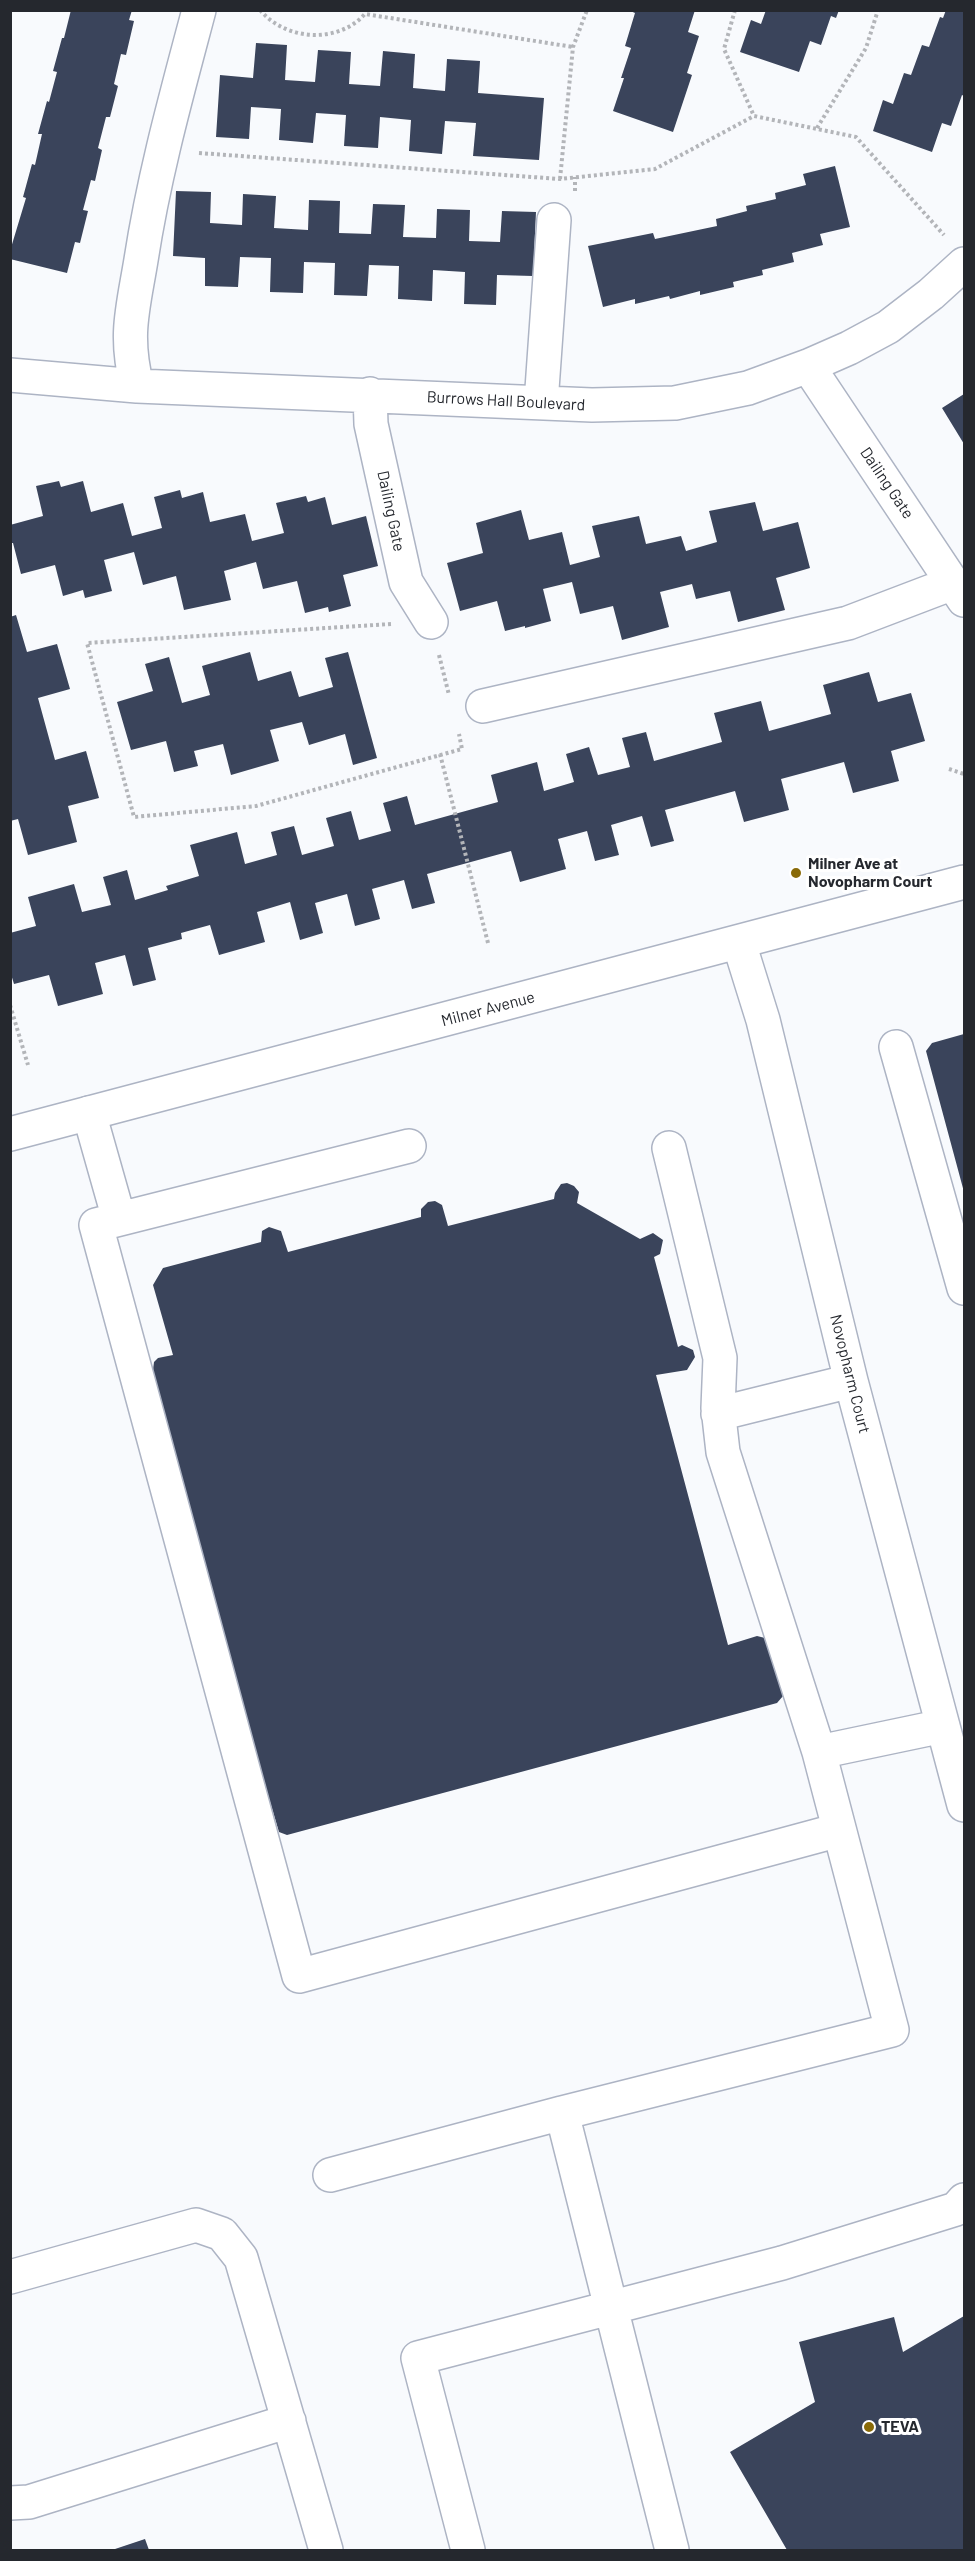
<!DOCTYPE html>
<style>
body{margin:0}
#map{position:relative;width:975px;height:2561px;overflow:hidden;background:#f8fafd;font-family:Barlow,sans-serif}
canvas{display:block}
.frame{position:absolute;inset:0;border:12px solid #25282e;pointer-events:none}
</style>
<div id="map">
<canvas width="975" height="2561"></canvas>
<div class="frame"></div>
</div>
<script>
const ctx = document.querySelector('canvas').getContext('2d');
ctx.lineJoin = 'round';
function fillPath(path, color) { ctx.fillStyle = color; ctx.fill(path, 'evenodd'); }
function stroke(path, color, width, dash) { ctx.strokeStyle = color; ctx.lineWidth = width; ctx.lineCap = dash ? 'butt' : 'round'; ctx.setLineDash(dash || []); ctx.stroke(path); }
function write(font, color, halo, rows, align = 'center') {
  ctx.font = font + ' Barlow,sans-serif'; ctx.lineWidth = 6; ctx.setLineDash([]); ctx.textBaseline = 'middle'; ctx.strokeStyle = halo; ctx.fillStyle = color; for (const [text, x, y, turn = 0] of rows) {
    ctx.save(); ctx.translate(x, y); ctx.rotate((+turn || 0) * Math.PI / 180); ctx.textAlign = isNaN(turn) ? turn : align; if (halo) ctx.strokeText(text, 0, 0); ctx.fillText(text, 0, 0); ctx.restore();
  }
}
fillPath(new Path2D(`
 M71,10H132L129,20L134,21L126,55L121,54L114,84L118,86L110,117H106L98,148L102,150L95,181L91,180L83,210L88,211L80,243L75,242L67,273L10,259V251L26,198L23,197L32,164L35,165L42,134H38L47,101L49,102L57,72L53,71L62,38H64Z
 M628,10H695L688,32L699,36L687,73L692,75L673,132L613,111L624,78H621L631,48L625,46L635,13Z
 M766,10H839L836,18L831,16L821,45L810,41L799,72L740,52L751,20L761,24Z
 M946,10H964V96L962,95L951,126L942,123L932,152L873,131L883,100L893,104L904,73L911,75L922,45L929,47L940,17L943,18Z
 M256,43L287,45L285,80L315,82L318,50L351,52L349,84L380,86L383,51L415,54L413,88L445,91L447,59L480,61L478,93L544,98L539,160L473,156L476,123L445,121L442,154L409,151L411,120L380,117L378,148L344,146L346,115L316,113L313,143L279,140L281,109L251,107L249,139L216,137L220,75L253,78Z
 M835,166L850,227L820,234L823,245L792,253L794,262L762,270L763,275L733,282L734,287L700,295V291L670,299L669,296L635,304V299L603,307L588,246L653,233L655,239L717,226L716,219L747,211L746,206L776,199L775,193L806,185L803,174Z
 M176,191L211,192L210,223L242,225L243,194L276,196L274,228L308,230L309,200L340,201L339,233L371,234L373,204L405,205L403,237L436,238L437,209L470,210L469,241L500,242L502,211L536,212L533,276L497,275L496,305L464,304L465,272L433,270L432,301L398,299L399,266L369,265L367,296L334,295L335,263L304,262L303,293L270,292L271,258L240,257L238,287L205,286V258L173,256Z
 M964,394V444L942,408Z
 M59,481L61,487L83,481L91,512L123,503L132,536L162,528L154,497L180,490L182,498L203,492L210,522L245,514L252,541L284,533L276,503L306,496L308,502L325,497L332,525L366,516L378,566L343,575L351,606L329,612L328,607L305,613L297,581L263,589L256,562L224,571L231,600L184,610L176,576L143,585L134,552L104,560L112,591L85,598L83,590L63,596L55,565L21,574L13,543H10V525L43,516L36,486Z
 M755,502L763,531L798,522L810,568L776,578L785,610L738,622L730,591L696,599L692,584L660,592L669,627L622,640L613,606L580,614L572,582L543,589L551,621L525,628V626L505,631L497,601L460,611L447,563L483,553L476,523L521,510L529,540L562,532L570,565L600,557L592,526L639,516L646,544L681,536L686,551L717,542L709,511Z
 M16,615L27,652L57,644L70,689L38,698L55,760L86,751L99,798L68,806L77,842L28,855L18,819L10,821V617Z
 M250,652L258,681L291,671L299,697L333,687L325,658L348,652L377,758L353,765L345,734L309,745L302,722L270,730L279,761L231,775L223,744L194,751L198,766L174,772L166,741L131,750L117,702L153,691L145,664L169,657L182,703L210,695L202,666Z
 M869,672L878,702L911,693L925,741L891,751L899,781L853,793L844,762L781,779L789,810L744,822L735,791L665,810L674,841L651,847L642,816L611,825L619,855L595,861L587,831L558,839L566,869L520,882L511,851L427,874L435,903L412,909L404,880L372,889L380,919L355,926L347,894L315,903L323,933L300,940L290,902L257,912L265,942L219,955L210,925L181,933L182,939L148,948L156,980L133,986L125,955L95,963L103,994L58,1006L49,975L14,984L10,971V933L36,926L28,897L74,884L82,912L111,905L103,877L127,870L135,900L168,890L166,886L199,876L190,845L237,832L245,864L277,855L271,832L294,826L302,855L334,846L326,818L351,811L359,840L391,831L383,803L407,796L415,825L498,802L491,775L537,762L544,791L574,782L566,754L589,747L598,775L630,767L622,738L646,732L654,761L722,742L714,713L761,701L769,731L831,714L823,685Z
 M964,1034V1192L926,1051L932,1043Z
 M567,1183L574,1186L579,1192L577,1203L640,1239L653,1233L663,1240L660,1254L654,1257L678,1347L682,1345L693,1350L695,1357L687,1370L656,1375L728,1645L757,1636L765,1638L768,1642L783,1696L777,1703L287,1835L279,1832L251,1738L153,1370L154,1362L158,1358L173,1355L153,1285L163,1268L261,1242L262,1231L269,1227L281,1231L288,1252L421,1217V1209L428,1202L435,1201L442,1205L448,1226L554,1199L555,1193L561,1184Z
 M964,2316V2550H787L730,2452L815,2402L799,2342L894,2317L903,2352Z
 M145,2539L149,2550H112Z`), '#3a445b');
const minor = new Path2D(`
 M808,366L964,600
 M10,375L137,386L592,405L675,403L748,388L808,366L849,348L888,327L931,294L964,264
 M137,386C124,335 133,309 141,260C154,175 177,93 199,10
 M370,394L371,424L406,582L431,622
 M541,403L554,220
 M483,706L848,623L953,583
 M739,943L763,1020L851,1381L964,1805
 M896,1047L964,1288
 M89,1113L119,1219
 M409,1146L96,1225L299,1976L839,1830
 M669,1148L720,1358L718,1408L723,1452L819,1752
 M718,1414L851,1381
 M330,2175L562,2113
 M10,2277L196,2225L222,2234L241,2258L326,2550
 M10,2503L29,2502L289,2421
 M468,2550L418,2358L782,2263L956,2209L964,2200
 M672,2550L562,2113L892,2030L819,1752L943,1726`);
const major = new Path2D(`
 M10,1134L964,882`);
stroke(minor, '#adb4c4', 36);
stroke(major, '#adb4c4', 36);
stroke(new Path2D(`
 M260,10C286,41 338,44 365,14L573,47
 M735,10L724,49L754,116
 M817,128L866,48L878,10
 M199,153L560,179L655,169L754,116L856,137L944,235
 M560,179L573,47L587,10
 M575,191V177
 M391,624L87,643L134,817L256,806L462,749L459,734
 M439,655L449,695
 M440,754L488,943
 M949,769L964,774
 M10,1005L28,1065`), '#b3b5b9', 4, [3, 3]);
stroke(minor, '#fff', 33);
stroke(major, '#fff', 33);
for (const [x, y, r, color] of [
 [796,873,6,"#896a08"],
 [869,2427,6,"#896a08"]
]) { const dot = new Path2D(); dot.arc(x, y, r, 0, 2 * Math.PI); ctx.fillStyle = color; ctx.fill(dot); stroke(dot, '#fff', 2); }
write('16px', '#25282e', '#fff', [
 ["Burrows Hall Boulevard",506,401,3],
 ["Dailing Gate",887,483,56],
 ["Dailing Gate",391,511,78],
 ["Milner Avenue",488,1009,-15],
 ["Novopharm Court",850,1374,76]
]);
write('bold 16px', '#25282e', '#fff', [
 ["Milner Ave at",808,864],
 ["Novopharm Court",808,882],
 ["TEVA",881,2427]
], 'left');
</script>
